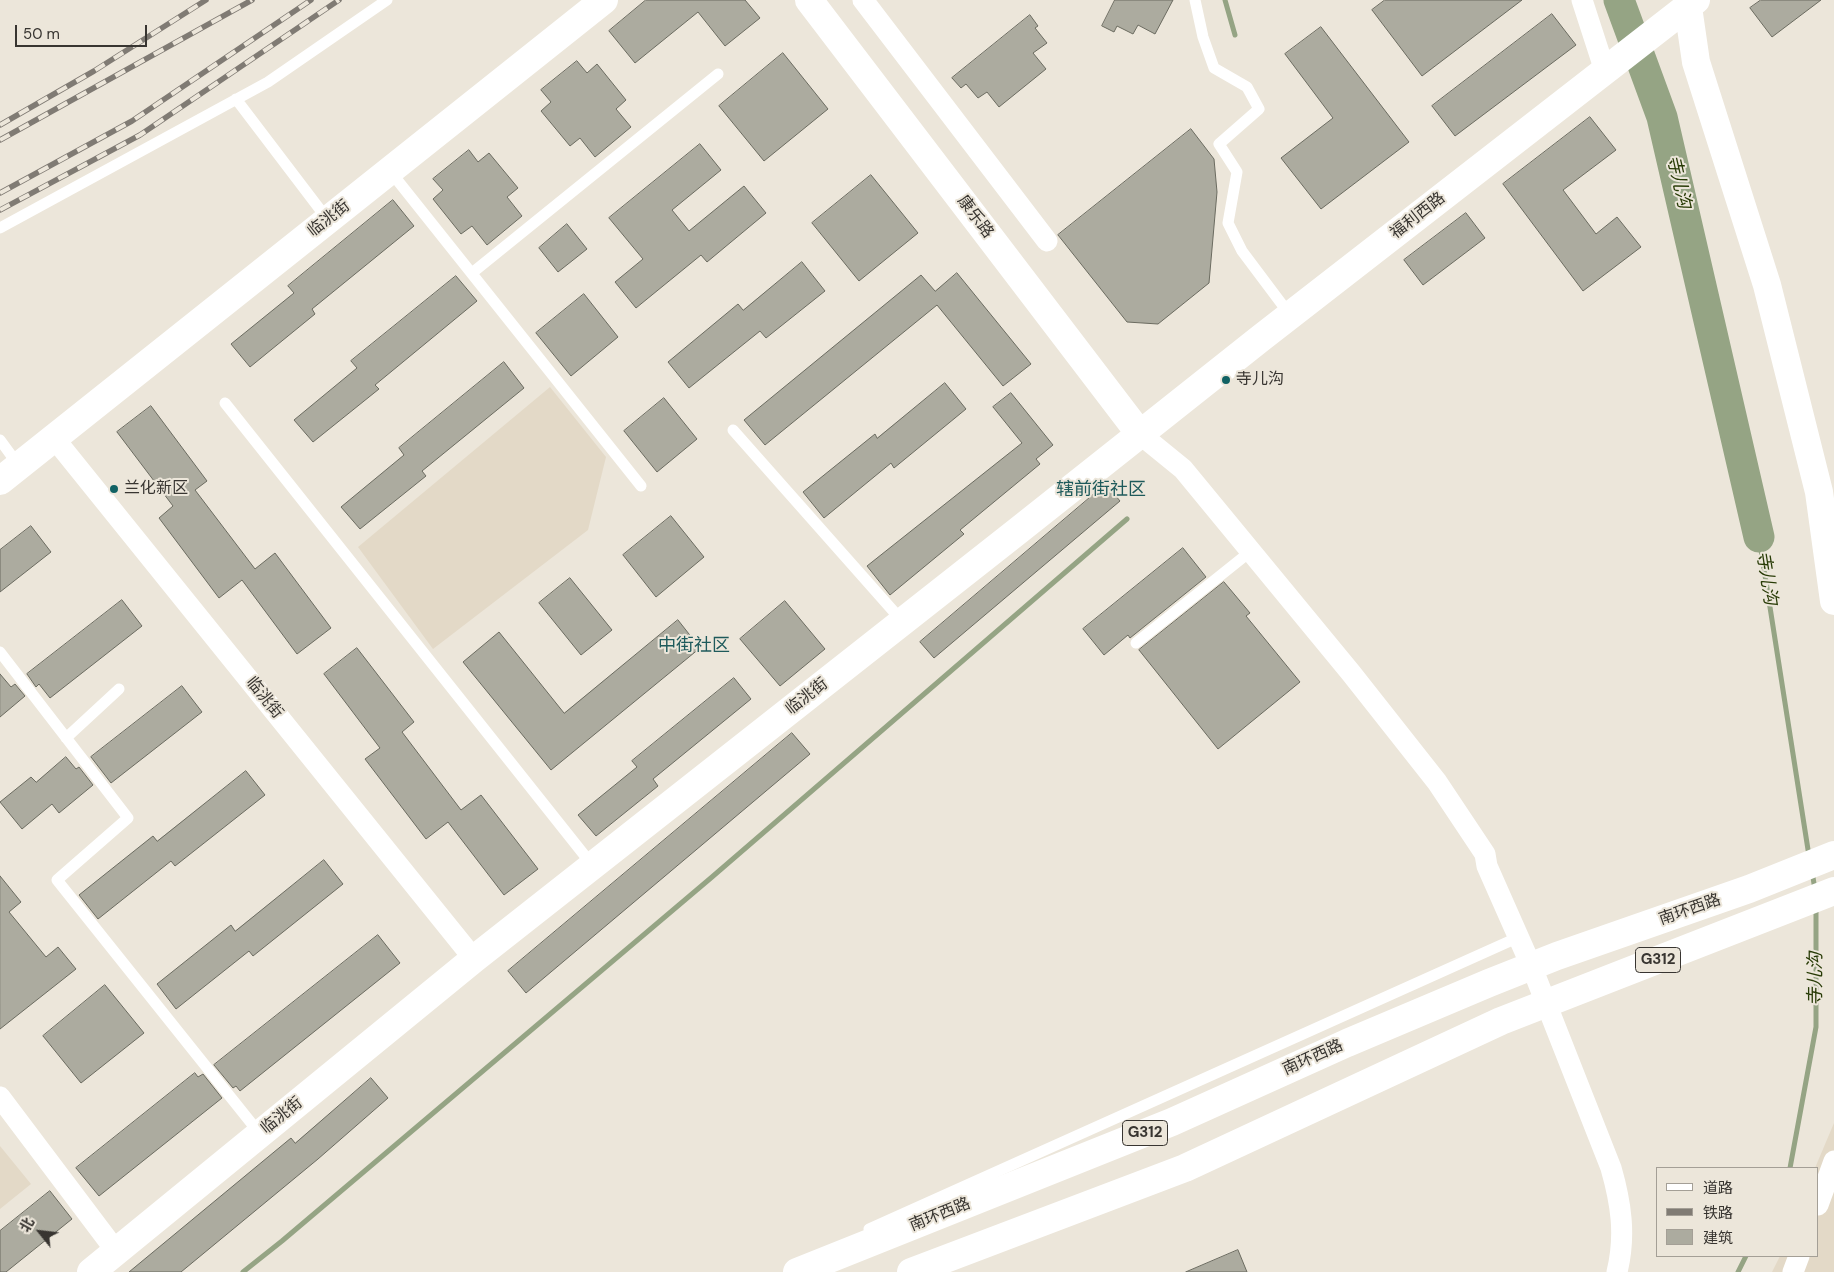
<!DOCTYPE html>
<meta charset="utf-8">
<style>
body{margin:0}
#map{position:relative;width:1834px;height:1272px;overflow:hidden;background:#ece6da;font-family:"DM Sans","Noto Sans SC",sans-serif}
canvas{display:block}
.legend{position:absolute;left:1656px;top:1167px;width:162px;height:90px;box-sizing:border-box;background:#ece6da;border:1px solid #a49f96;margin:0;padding:6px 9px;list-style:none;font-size:15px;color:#383531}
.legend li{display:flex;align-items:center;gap:10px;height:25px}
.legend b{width:25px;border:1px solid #a49f96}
.north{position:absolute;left:15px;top:1207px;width:50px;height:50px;-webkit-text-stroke:4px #ece6da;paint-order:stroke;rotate:299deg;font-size:14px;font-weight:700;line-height:20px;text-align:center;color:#383531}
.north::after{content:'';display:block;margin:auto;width:18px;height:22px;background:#383531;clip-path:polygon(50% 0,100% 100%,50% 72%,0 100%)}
.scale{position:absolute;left:15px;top:25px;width:132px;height:22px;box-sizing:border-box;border:2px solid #383531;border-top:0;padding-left:6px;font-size:15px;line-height:18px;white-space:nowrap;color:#383531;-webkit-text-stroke:4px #ece6da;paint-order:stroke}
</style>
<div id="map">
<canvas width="1834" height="1272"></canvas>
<ul class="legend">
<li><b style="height:6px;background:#fff"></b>道路</li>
<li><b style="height:6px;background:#807b74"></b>铁路</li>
<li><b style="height:14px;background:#acab9f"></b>建筑</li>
</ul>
<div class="north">北</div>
<div class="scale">50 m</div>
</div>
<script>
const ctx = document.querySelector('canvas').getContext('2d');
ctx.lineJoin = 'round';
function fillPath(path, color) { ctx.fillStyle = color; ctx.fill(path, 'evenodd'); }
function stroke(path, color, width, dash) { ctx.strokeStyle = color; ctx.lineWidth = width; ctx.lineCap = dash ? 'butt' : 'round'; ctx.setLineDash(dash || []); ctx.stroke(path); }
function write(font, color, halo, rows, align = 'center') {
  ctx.font = font + ' "DM Sans","Noto Sans SC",sans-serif'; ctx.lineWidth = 4; ctx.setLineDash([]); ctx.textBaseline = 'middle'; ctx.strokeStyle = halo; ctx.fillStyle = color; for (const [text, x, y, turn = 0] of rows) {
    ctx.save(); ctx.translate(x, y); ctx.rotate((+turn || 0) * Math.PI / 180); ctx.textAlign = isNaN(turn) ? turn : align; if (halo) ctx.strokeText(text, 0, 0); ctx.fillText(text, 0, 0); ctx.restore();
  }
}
fillPath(new Path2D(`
 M550,387L606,457L588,530L433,649L358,547Z
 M1834,1123V1272H1772L1780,1256H1818V1168H1815Z
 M0,1146L31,1184L0,1209Z`), '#e3d9c7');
stroke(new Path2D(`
 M1225,0L1235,35
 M1759,537L1809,856
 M1812,871L1815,890
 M1790,1168L1816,1027V906
 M243,1272L282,1241L712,877L1127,519
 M1738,1272L1746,1256`), '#95a484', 5);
stroke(new Path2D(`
 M1619,0L1662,117L1759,537`), '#95a484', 31);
const building = new Path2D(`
 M646,0H745L760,18L725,46L698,12L635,63L609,31Z
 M1115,0H1173L1155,34L1138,25L1133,34L1117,26L1114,32L1102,26Z
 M1385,0H1522L1422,76L1372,10Z
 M1761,0H1821L1772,37L1750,8Z
 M1552,14L1576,45L1455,136L1432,106Z
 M1030,15L1038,26L1035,28L1047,43L1033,53L1046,69L999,107L987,92L978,98L966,84L961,88L952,78Z
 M1321,27L1409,142L1321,209L1281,158L1333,118L1285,54Z
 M783,53L828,109L764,161L719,106Z
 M577,61L587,73L597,64L626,100L616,109L631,127L595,157L580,138L570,146L541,111L551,102L541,90Z
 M1590,117L1616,150L1563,190L1596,234L1617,217L1641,247L1583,291L1503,184Z
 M1191,129L1214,159L1217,192L1209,283L1158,324L1127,322L1058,235Z
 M700,144L721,170L672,210L689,231L744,186L766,213L707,262L701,255L636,308L615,282L643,259L609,218Z
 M469,150L478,162L489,153L518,188L507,197L522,216L487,245L472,226L461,234L433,199L443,190L433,179Z
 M871,175L918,233L859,281L812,223Z
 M393,200L414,226L312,309L315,314L250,367L231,344L294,293L288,286Z
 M1466,213L1485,238L1423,285L1404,260Z
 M567,224L587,249L558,272L539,248Z
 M802,262L825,291L766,338L760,331L689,388L668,362L738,304L743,310Z
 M957,273L1031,364L1003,386L937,305L765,445L744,420L921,275L935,291Z
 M456,276L477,301L375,385L379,389L313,442L294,420L357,368L351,361Z
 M584,294L618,337L571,376L536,333Z
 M504,362L524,388L422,471L426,476L360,529L341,507L404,455L399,448Z
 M945,383L966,409L894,468L891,463L824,518L803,492L875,434L877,438Z
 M1011,393L1053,445L1036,459L1040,464L960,530L964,534L890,595L867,566L1022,443L993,407Z
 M664,398L697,439L657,472L624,431Z
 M151,406L207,481L195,490L255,569L275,553L331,628L297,654L242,580L219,598L159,518L173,506L117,432Z
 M1106,484L1120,501L934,658L920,642Z
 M671,516L704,557L656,597L623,555Z
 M31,526L51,552L0,592V550Z
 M1183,548L1206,577L1130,638L1128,635L1104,655L1083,629Z
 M570,578L612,630L581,655L539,603Z
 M1224,582L1250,613L1246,616L1300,682L1218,749L1139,650Z
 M122,600L142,626L50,698L39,684L36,687L27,674Z
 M785,601L825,649L780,686L740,639Z
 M678,620L700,648L551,770L463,662L499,632L564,713Z
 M357,648L414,722L402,732L461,810L481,795L538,869L504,895L448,822L426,839L365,759L380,748L324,674Z
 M0,674L11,687L15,684L25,696L0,717Z
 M734,678L751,699L653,779L658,786L596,836L578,815L637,767L632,761Z
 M182,686L202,712L111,783L91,757Z
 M792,733L810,754L526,993L508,971Z
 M66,757L76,769L79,767L93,785L59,813L52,804L22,829L0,802L31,777L36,782Z
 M246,771L265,795L175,866L171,861L98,919L79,895L153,836L157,841Z
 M324,860L343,884L253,956L249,951L176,1009L157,984L231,925L235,931Z
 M0,876L21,902L9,912L46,957L58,947L76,969L0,1029Z
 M378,935L400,963L240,1091L236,1086L233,1088L214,1065Z
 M105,985L144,1033L81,1083L43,1036Z
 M195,1073L198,1077L203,1074L222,1098L99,1196L76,1168Z
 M371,1078L388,1098L318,1159L181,1272H129L291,1138L295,1143Z
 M50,1191L72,1219L6,1272H0V1231Z
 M1238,1250L1247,1272H1186Z`);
fillPath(building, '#acab9f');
stroke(building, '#6b6b60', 1);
stroke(new Path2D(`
 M1195,0L1203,37L1214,68L1247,87L1259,109L1219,144L1237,172L1228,223L1242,251L1290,315
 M236,99L328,220
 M390,171L641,486
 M0,228L268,82L387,0
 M472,273L718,74
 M225,403L593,866
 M733,430L903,622
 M0,440L19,466
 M1136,643L1251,551
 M0,652L128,818L57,880L260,1134
 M66,738L119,689
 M869,1229L1519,937`), '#fff', 11);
stroke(new Path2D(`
 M863,0L1047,241
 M1582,0L1605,71
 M1140,434L1183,469L1351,673L1437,782L1485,854L1487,866L1533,970L1611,1168C1621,1203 1626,1235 1617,1272
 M54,438L474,959
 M0,1097L116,1251
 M1818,1205L1834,1161
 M1793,1272L1799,1256`), '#fff', 21);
stroke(new Path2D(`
 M809,0L1140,434
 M1687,0L1696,62L1767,285L1819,492L1834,601
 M0,481L604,0
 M91,1272L474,959L1019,530L1261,338L1696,0`), '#fff', 28);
stroke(new Path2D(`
 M797,1272L1172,1122L1347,1043L1489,983L1557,956L1749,889L1834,855
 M911,1272L1185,1168L1501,1021L1834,891`), '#fff', 28);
const rail = new Path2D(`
 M0,125L94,71L206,0
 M0,140L252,0
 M0,193L132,121L311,0
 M0,210L140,135L339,0`);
stroke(rail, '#807b74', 5.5);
stroke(rail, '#ece6da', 4, [11]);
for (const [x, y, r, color] of [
 [1226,380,5,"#116264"],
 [114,489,5,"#116264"]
]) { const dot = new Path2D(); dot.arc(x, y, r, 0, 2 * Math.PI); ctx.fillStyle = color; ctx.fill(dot); stroke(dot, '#ece6da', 2); }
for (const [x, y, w] of [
 [1658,960,45],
 [1145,1133,45]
]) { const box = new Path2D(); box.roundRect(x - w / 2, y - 12.5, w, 25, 4); ctx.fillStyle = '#ece6da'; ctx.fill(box); stroke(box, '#383531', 1); }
write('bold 15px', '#383531', null, [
 ["G312",1658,960],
 ["G312",1145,1133]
]);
write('16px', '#383531', '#ece6da', [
 ["福利西路",1418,216,-38],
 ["康乐路",975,217,53],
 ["临洮街",329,219,-38],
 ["临洮街",807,697,-38],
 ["临洮街",264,698,51],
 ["南环西路",1690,910,-19],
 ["南环西路",1313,1058,-24],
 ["临洮街",282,1116,-39],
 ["南环西路",940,1215,-22]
]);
write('16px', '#383531', '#ece6da', [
 ["寺儿沟",1236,380],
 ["兰化新区",124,489]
], 'left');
write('italic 18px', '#283b06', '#ece6da', [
 ["寺儿沟",1678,182,77],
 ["寺儿沟",1766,578,81],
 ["寺儿沟",1816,979,-90]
]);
write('18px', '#1e5a5b', '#ece6da', [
 ["辖前街社区",1101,490],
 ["中街社区",694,646]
]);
</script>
